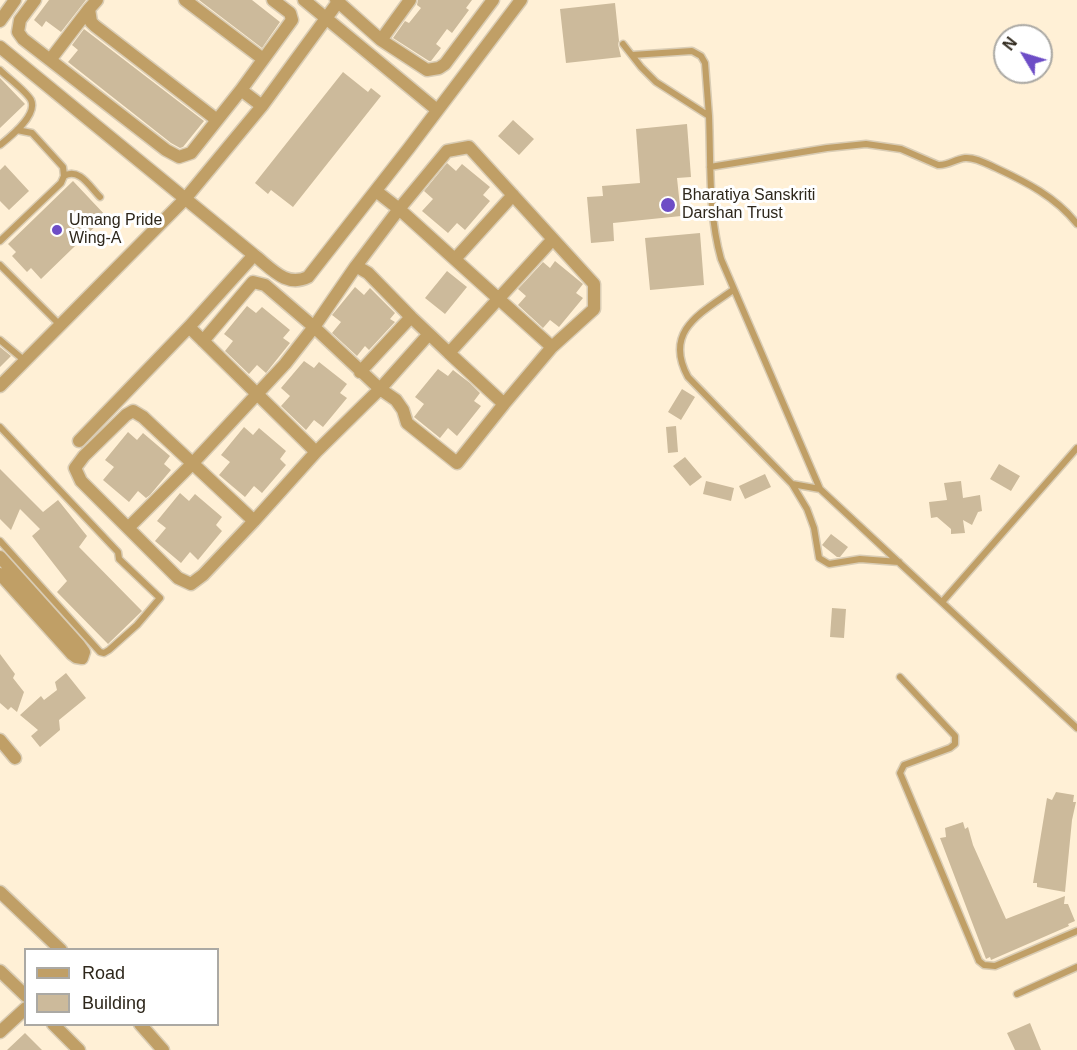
<!DOCTYPE html>
<style>
body{margin:0}
#map{position:relative;width:1077px;height:1050px;overflow:hidden;background:#fff0d6;font-family:Helvetica,sans-serif}
canvas{display:block}
.legend{position:absolute;left:24px;top:948px;width:195px;height:78px;box-sizing:border-box;background:#fff;border:2px solid #aba9a4;margin:0;padding:8px 10px;list-style:none;font-size:18px;color:#2e271b}
.legend li{display:flex;align-items:center;gap:12px;height:30px}
.legend b{width:30px;border:2px solid #aba9a4}
.north{position:absolute;left:993px;top:24px;width:60px;height:60px;box-sizing:border-box;background:#fff;border:2px solid #aba9a4;border-radius:50%;rotate:308deg;font-size:16px;font-weight:700;line-height:24px;text-align:center;color:#2e271b}
.north::after{content:'';display:block;margin:auto;width:21px;height:27px;background:#6d4dc6;clip-path:polygon(50% 0,100% 100%,50% 72%,0 100%)}
</style>
<div id="map">
<canvas width="1077" height="1050"></canvas>
<ul class="legend">
<li><b style="height:8px;background:#c09f66"></b>Road</li>
<li><b style="height:16px;background:#ccba9b"></b>Building</li>
</ul>
<div class="north">N</div>
</div>
<script>
const ctx = document.querySelector('canvas').getContext('2d');
ctx.lineJoin = 'round';
function fillPath(path, color) { ctx.fillStyle = color; ctx.fill(path, 'evenodd'); }
function stroke(path, color, width, dash) { ctx.strokeStyle = color; ctx.lineWidth = width; ctx.lineCap = dash ? 'butt' : 'round'; ctx.setLineDash(dash || []); ctx.stroke(path); }
function write(font, color, halo, rows, align = 'center') {
  ctx.font = font + ' Helvetica,sans-serif'; ctx.lineWidth = 6; ctx.setLineDash([]); ctx.textBaseline = 'middle'; ctx.strokeStyle = halo; ctx.fillStyle = color; for (const [text, x, y, turn = 0] of rows) {
    ctx.save(); ctx.translate(x, y); ctx.rotate((+turn || 0) * Math.PI / 180); ctx.textAlign = isNaN(turn) ? turn : align; if (halo) ctx.strokeText(text, 0, 0); ctx.fillText(text, 0, 0); ctx.restore();
  }
}
fillPath(new Path2D(`
 M49,0H86L61,32L46,21L42,27L34,20Z
 M199,0H252L280,22L262,48Z
 M418,0H472L466,8L469,10L452,33L447,29L436,44L441,48L431,61H429L393,38L405,21L409,23L421,8L417,5Z
 M615,3L619,41L618,44L621,57L566,63L560,9Z
 M84,29L204,121L183,147L180,148L171,143L68,62L78,50L72,45Z
 M343,72L368,92L371,88L381,96L293,207L271,190L268,194L255,183Z
 M0,78L25,104L0,128Z
 M513,120L534,139L519,155L498,136Z
 M687,124L691,177L677,178L681,216L613,223L614,241L591,243L587,197L603,196L602,186L640,183L636,129Z
 M447,163L456,171L462,164L490,187L483,195L490,201L465,230L457,223L448,233L422,211L433,199L424,191Z
 M5,165L29,191L9,210L0,201V170Z
 M73,181L106,216L41,279L31,268L27,272L12,256L16,252L8,244Z
 M700,233L704,285L650,290L645,238Z
 M555,261L583,284L576,293L583,298L559,327L550,320L543,328L518,305L526,296L518,289L543,262L550,268Z
 M447,271L467,287L445,314L425,298Z
 M355,287L364,295L370,288L395,313L390,319L395,322L369,350L365,346L357,356L332,333L341,322L332,315Z
 M247,306L256,313L262,307L290,330L283,338L290,343L266,373L257,365L249,374L225,351L233,341L224,334Z
 M0,347L11,356L0,367Z
 M304,361L314,368L319,362L347,384L340,393L347,398L323,427L314,420L306,430L281,406L290,396L281,388Z
 M438,369L448,376L453,370L470,383L480,393L474,401L481,406L457,436L448,428L440,438L414,417L424,404L415,397Z
 M682,389L695,397L681,420L668,412Z
 M676,426L678,452L668,453L666,427Z
 M244,427L253,435L259,428L286,451L280,459L286,465L262,493L254,486L245,497L219,475L230,462L221,455Z
 M128,432L137,440L143,433L170,456L164,464L171,470L150,495L146,498L138,491L129,502L103,480L114,467L105,460Z
 M685,457L702,477L690,486L673,466Z
 M999,464L1020,476L1011,491L990,479Z
 M0,469L43,512L58,500L87,536L79,547L142,611L108,644L57,592L67,581L32,536L40,529L20,509L11,530L0,519Z
 M765,474L771,487L745,499L739,486Z
 M706,481L734,488L731,501L703,494Z
 M961,481L963,498L980,495L982,511L978,512L972,525L963,520L965,533L951,534V529L937,517L931,518L929,502L947,500L944,483Z
 M180,493L189,501L195,494L222,517L216,525L222,531L198,560L190,552L181,563L155,541L166,528L157,521Z
 M831,534L848,547L840,557H837L822,545Z
 M832,608L846,609L844,638L830,637Z
 M0,654L15,674L13,678L24,692L17,712L11,707L8,710L0,703Z
 M66,673L86,698L59,720L60,730L40,747L31,736L38,730L20,715L41,696L44,700L57,690L55,682Z
 M1056,792L1074,795L1073,802H1076L1072,820L1065,892L1037,887V883H1033L1047,798L1052,800Z
 M963,822L965,829L968,827L973,845L1006,919L1065,896L1064,904H1068L1075,921L1068,924L1069,926L991,960L990,957L986,959L940,838L946,837L945,828Z
 M1030,1023L1041,1050H1015L1007,1033Z
 M25,1033L42,1050H7Z`), '#ccba9b');
const lane = new Path2D(`
 M623,44L641,67L656,82L709,116C711,164 708,213 721,259L820,489L1077,728
 M632,55L692,51L701,56L705,63L709,116
 M0,70C8,78 26,91 31,100C38,115 10,137 0,145
 M710,167L827,148L866,144L901,149L938,165C948,166 955,159 965,158C975,157 987,164 996,168C1026,182 1056,197 1077,224
 M64,176C79,167 90,187 100,197
 M0,241L61,183L64,176L63,167L32,133L17,130
 M0,265L61,326
 M733,290C701,313 663,331 688,377L792,484L807,509L814,528L819,558L829,564L860,559L899,562
 M0,340L25,361
 M0,427L118,552L119,559L160,598L137,625L109,650L104,653L100,652L0,541
 M792,484L820,489
 M943,601L1077,448
 M900,677L955,736V744L950,748L904,765L900,773L979,961L984,965L995,966L1077,931
 M1017,994L1077,967`);
const street = new Path2D(`
 M35,0L20,20L18,32L23,39L166,150L179,157L191,153L241,90L292,20L290,13L273,0
 M97,0L89,9L91,22L95,26L217,120
 M185,0L263,59
 M304,0L437,110
 M336,0L381,40L427,70L439,68L445,64L493,0
 M0,21L15,0
 M381,40L410,0
 M0,47L254,255C271,268 286,288 308,277L409,148L521,0
 M50,60L89,9
 M241,90L262,106
 M455,259L513,195
 M356,266L368,273L411,317L360,372
 M411,317L429,334
 M189,327L316,452
 M203,341L253,282L265,285L314,327L380,389L316,452L254,521L143,417L133,411L126,415L84,456L75,468L81,481L178,578L191,584L203,575L254,521
 M449,353L429,334L380,389L396,400L403,410L407,423L457,463L504,404L449,353L553,239
 M0,386L185,199L262,106L338,2
 M504,404L552,347
 M79,441L189,327L254,255
 M128,528L192,464L285,364L314,327L356,266L399,209L447,151L469,147L594,284V309L552,347L399,209L376,191
 M0,557L79,645L84,652L82,658L76,657L72,654L0,574
 M0,740L15,758
 M0,892L61,950
 M0,971L26,996
 M53,1024L79,1050
 M140,1024L163,1050
 M0,1032L26,1008`);
stroke(lane, '#d9ccb4', 9);
stroke(street, '#d9ccb4', 15);
stroke(lane, '#c09f66', 6);
stroke(street, '#c09f66', 12);
for (const [x, y, r, color] of [
 [668,205,8,"#6d4dc6"],
 [57,230,6,"#6d4dc6"]
]) { const dot = new Path2D(); dot.arc(x, y, r, 0, 2 * Math.PI); ctx.fillStyle = color; ctx.fill(dot); stroke(dot, '#fff', 2); }
write('16px', '#2e271b', '#fff', [
 ["Bharatiya Sanskriti",682,196],
 ["Darshan Trust",682,214],
 ["Umang Pride",69,221],
 ["Wing-A",69,239]
], 'left');
</script>
